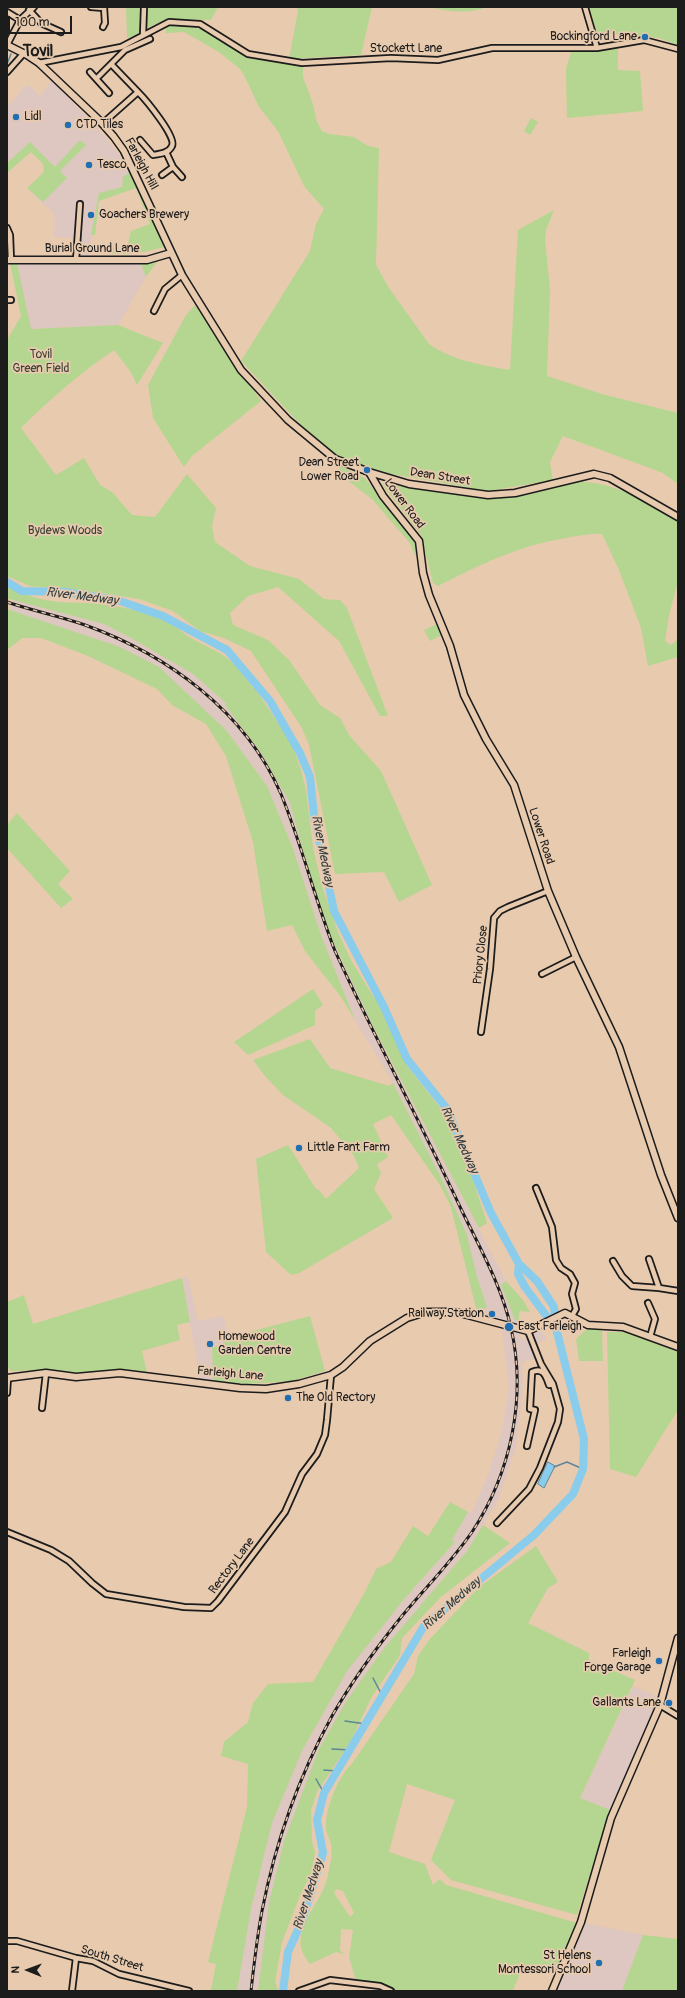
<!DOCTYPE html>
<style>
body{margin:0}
#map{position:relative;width:685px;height:1998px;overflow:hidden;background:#e8caae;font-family:Pangolin,sans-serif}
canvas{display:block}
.frame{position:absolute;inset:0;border:8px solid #1c1c1c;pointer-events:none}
.north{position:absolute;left:8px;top:1950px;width:40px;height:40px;-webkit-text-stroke:3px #e8caae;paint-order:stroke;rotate:271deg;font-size:11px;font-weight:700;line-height:16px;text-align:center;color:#1c1c1c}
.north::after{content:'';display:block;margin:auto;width:14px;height:18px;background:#1c1c1c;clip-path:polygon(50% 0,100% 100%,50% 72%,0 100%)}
.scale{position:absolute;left:8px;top:16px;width:64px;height:18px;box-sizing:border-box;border:2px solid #1c1c1c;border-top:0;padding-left:5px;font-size:12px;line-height:14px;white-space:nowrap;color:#1c1c1c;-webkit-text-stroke:3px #e8caae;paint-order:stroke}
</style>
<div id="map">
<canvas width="685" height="1998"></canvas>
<div class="frame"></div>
<div class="north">N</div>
<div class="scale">100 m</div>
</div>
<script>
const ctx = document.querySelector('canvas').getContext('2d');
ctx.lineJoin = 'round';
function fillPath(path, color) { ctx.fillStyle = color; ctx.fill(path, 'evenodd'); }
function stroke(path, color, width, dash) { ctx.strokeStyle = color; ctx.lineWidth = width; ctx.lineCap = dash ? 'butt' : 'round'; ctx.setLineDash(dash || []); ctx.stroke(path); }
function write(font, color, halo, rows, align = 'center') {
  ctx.font = font + ' Pangolin,sans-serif'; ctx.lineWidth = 3.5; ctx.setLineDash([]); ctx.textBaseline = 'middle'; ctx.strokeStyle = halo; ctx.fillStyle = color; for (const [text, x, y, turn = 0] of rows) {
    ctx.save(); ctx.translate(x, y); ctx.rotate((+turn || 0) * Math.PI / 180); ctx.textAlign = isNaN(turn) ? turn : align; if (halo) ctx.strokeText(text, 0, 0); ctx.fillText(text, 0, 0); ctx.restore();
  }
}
fillPath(new Path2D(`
 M52,80L108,140L131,171L122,187L99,193L88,257H74L73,238L53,237L55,224L53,213L36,197L57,174L30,142L7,163V107L27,84L40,96Z
 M140,261L146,277L118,325L30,329L17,263Z
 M13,600L104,624L131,638L193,674L227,703L259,739L297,804L301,839L312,883L331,937L374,1028L506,1281L519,1311V1321L515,1325L477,1312L451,1207L442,1180L393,1083L355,1020L321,935L292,846L267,786L226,730L200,706L11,611Z
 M188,1276L198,1321L223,1316L228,1334L223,1336L224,1343L212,1348L213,1381L200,1379L182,1278Z
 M502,1327L518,1331L522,1340L528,1338L532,1332L539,1327L547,1339L533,1345L537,1359L527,1360L522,1364L523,1388L516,1447L499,1498L467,1551L385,1647L347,1700L319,1749L269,1903L258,1991H237L251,1909L272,1823L302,1751L347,1671L405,1598L455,1542L451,1540L468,1512L471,1514L488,1475L502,1431L509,1388Z
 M633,1686L659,1698L610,1810L580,1798Z
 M583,1923L643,1935L622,1991H554Z`), '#dec6c1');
fillPath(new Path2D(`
 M126,7H142L141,34L127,38Z
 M147,7H218L211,20L166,19L148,28L144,16Z
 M297,7H372L361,55L289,59L298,11Z
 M429,7H486C469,15 447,11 429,7Z
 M589,7H678V45L659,38L597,33Z
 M166,25L204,29L247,58L303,65V77L312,101L317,122L322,131L329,134L354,137L368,146L379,148L376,265L389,288L429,344C453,361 482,365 510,370L518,230L554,210L546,230L545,240L550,290L547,376L602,394L678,413V484L663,473L563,436L550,462L553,480L488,491L385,473L343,460L332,452L300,424L241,361L310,251L316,224L324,209L304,186L278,131L259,107L244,75L240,69L219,52L184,32L166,33Z
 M618,48V70L640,71L643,111L567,118L566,69L571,52Z
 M531,118L538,122L530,135L524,131Z
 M80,140L86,145L60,171L67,178L43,202L27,188L44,172L43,164L31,152L7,173V163L30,142L55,167Z
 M131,171L154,218L164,247C142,253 124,256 102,252V245L124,250L127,247L131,231L150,224L136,188L99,201L95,235H91L99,193L122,187L123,177Z
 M140,261L157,262L146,277Z
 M10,263H17L31,329L118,325L163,343L137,385L130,371L114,350C80,373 50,399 21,428L56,475L84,458L100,485L112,492L132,515L155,517L187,474L216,508L212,526L215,542L250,566L299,579L324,599L340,600L347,608L388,716H380L339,641L278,587L248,596L230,613L233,625L268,640L289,660L320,705L340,718L349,735L381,771L432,885L399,902L384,872L335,874L309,745L302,728L251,651L224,638L200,631L173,611L139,599L102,593L30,586L7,576V340L21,316Z
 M195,305L261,401L192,456L184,467L153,418L148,385L186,315Z
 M333,462L365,478L414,541L417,559L409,542L373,500L350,482Z
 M381,483C415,488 450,495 484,497C516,499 538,487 568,483C608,477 644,501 678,520V581L669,615L665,641L671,645L678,639V657L648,666L641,628L619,570L602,534C590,533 578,536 566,538C520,545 479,565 438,586L433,583L421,535Z
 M7,585C48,610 76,598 119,607C137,610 155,615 171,624C178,628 184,634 191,638C206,647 222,652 235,665C243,672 247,683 256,690L292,744L301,770L306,790L313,847L322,886L339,935L352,962L373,996L381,1004L407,1066L441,1109L470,1171L487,1223L479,1228L374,1028L331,937L312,883L290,803L262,754L225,705L226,703L193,674L131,638L104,624L9,599H7Z
 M7,609L120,647L159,667L226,730L267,786L292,846L321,935L355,1020L341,997L305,951L292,925L267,931L253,842L226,756L206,724L172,705L157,689L88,656L41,638H22L7,650Z
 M439,623L444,634L430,641L424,630Z
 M17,813L70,871L58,884L73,899L61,908L7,848V825Z
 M313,989L323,1005L315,1011V1025L248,1055L234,1042Z
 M310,1039L330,1068L389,1086L393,1083L442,1180L467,1235L477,1277L487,1307L477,1312L451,1207L440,1185L391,1115L373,1124L388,1157L377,1164L381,1173L374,1189L393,1218L299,1273L291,1275L266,1252L256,1159L288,1145L316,1189L319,1190L326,1199L359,1168L354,1156L331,1128L283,1095L264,1075L253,1060Z
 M182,1278L190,1322L177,1325L180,1340L142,1351L147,1373L116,1370L79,1373L48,1370L10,1371L7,1364V1302L24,1295L33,1324Z
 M506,1281L523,1300L530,1312L519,1311V1321L515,1320L501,1285Z
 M310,1316L325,1371L292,1381L246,1384L213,1381L212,1348L224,1343L222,1336L228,1334L230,1337Z
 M587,1329H602L603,1361H579L576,1339Z
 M607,1332H624L678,1352V1410L636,1477L610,1469Z
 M450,1502L468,1512L452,1540L455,1542L405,1598L347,1671L302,1751L272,1823L251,1909L237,1991H211L216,1964L208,1962L247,1807L248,1764L221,1756L224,1742L248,1722L253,1703L268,1684L313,1682L365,1592L376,1569L391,1562L413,1526L428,1536Z
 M483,1525L510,1543L441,1597L402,1638L400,1655L371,1698L351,1741L317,1792L311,1811L312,1841L315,1853L311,1874L301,1893L282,1942L275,1982L278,1990L258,1991L269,1903L284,1841L319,1749L347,1700L385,1647L467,1551Z
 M536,1546L558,1582L548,1588L528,1623L589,1653V1660L635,1680L580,1798L610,1810L577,1915L451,1880L431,1860L455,1800L407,1784L389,1852L425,1864L433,1885L440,1879L446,1885L577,1923L554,1974L523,1965L513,1991H398L379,1984L356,1981L349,1957L353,1930L341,1929L340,1950L344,1954L336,1952L310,1964C303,1955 299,1948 301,1936C305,1914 324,1897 328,1875C330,1866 333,1853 331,1844C330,1839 327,1834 326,1830C324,1812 338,1776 351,1765L414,1674L418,1656L429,1640L478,1588ZM336,1889L343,1891L354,1913L350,1917L334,1893Z
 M643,1935L678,1939V1991H622Z`), '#b4d690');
const water = new Path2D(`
 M548,1462L555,1466L544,1488L538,1484Z`);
fillPath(water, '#8acceb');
stroke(water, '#5e8698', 1);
stroke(new Path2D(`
 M7,64L11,54
 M554,1467L567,1462L583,1469
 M373,1678L383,1697
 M345,1721L366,1724
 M332,1749L351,1750
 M324,1770L337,1771
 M316,1779L324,1793`), '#5e8698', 1.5);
stroke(new Path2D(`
 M7,582L22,591L65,592L117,600L163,616L227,650L270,701L300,753L310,777L314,815L334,911L384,1007L407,1059L447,1109L491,1213L519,1264L537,1281L554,1307L556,1328L584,1439L583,1469L573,1494L534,1535L424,1626L324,1793L317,1820L323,1853L302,1921L288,1952L283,1991
 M519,1264L518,1274L525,1287L553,1325`), '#8acceb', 8);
const street = new Path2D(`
 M91,7L104,8
 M585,7L597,48
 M29,10L41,23L61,32
 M7,12L20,20
 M103,27L105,23L104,7
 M143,35L144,7
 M7,45L20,20L34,7
 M39,63L121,47L169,22L200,24L248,54L302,63L391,58L438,60L492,48H597L644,40L678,49
 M112,65L138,92
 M7,72L24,53
 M90,72L109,93
 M97,78L125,50L150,39
 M102,124L138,92C145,99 177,137 172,146C169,153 160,154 153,155L140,140
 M166,152L173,167L182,177
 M162,175L173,167
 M7,228L10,235L11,260
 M76,260L80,204
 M7,300H11
 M154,311L165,289L182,275
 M542,974L576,957
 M481,1032L490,969L494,918L500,911L508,907L548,891
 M536,1188L552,1227L556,1260L561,1268L570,1274L575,1283L572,1294L576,1309L572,1316
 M649,1259L659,1288L678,1291
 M613,1261L622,1276L632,1286L659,1288
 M648,1303L655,1319L650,1337
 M7,1393L8,1378
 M42,1408L46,1373
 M527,1446L535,1410L530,1409L532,1372C543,1367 546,1376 549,1385L553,1384
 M497,1523L529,1489L540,1468L558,1422L560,1409L553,1384L541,1364L528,1331
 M7,1532L51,1550L69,1561L92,1583L106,1594L184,1607L211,1608L218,1601L285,1512L302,1474L317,1454L325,1435L327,1420L331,1375
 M660,1705L678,1716
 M7,1941H17L76,1958L93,1961L119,1974L189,1991
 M72,1991L76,1958
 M299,1991L330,1980L380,1986L391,1991`);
const secondary = new Path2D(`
 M7,45L27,55L39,63L100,121L114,137L124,151L182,275L241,370L288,420L335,459L369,472L409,484L488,495L515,493L594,474L610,478L678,517
 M7,260H147L171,253
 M369,472L383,496L419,541L423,573L429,595L450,646L464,695L486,739L514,785L548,891L576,957L619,1047L661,1175L678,1218
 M7,1378L46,1373L76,1377L120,1373L240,1388L266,1389L299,1384L331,1375L343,1367L370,1341L407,1318L426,1312H456L528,1331L565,1313L588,1325L623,1327L678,1347
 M552,1991L581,1922L611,1818L660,1705L678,1638`);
stroke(street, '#1c1c1c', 8);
stroke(secondary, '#1c1c1c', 9);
stroke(street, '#e8caae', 4.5);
stroke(secondary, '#e8caae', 6);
const rail = new Path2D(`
 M7,602C33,611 60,616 85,625C168,655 245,711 281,794C302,845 315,900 335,951C375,1039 421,1123 462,1211C480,1248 502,1287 511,1328C527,1397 511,1473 472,1532C450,1564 422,1591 398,1621C374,1651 351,1683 332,1716C299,1776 275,1844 262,1911C257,1937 254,1964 251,1991`);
stroke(rail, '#1c1c1c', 3);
stroke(rail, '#e8caae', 1.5, [4.5]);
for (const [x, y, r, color] of [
 [645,37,4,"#1f6fb2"],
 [16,117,4,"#1f6fb2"],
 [68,125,4,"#1f6fb2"],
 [89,165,4,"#1f6fb2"],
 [91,215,4,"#1f6fb2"],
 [367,470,4,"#1f6fb2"],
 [299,1148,4,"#1f6fb2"],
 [492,1314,4,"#1f6fb2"],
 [509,1327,5,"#1f6fb2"],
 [210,1344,4,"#1f6fb2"],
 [288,1398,4,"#1f6fb2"],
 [659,1661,4,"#1f6fb2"],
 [669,1703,4,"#1f6fb2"],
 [599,1963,4,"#1f6fb2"]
]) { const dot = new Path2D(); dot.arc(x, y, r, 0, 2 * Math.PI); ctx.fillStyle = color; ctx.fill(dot); stroke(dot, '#e8caae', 1.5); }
write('12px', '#1c1c1c', '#e8caae', [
 ["Bockingford Lane",637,37,"right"],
 ["Lidl",24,117],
 ["CTD Tiles",76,125],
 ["Tesco",97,165],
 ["Goachers Brewery",99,215],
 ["Dean Street",359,463,"right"],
 ["Lower Road",359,477,"right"],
 ["Little Fant Farm",307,1148],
 ["Railway Station",484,1314,"right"],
 ["East Farleigh",518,1327],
 ["Homewood",218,1337],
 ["Garden Centre",218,1351],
 ["The Old Rectory",296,1398],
 ["Farleigh",651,1654,"right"],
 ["Forge Garage",651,1668,"right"],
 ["Gallants Lane",661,1703,"right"],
 ["St Helens",591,1956,"right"],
 ["Montessori School",591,1970,"right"]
], 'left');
write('12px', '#1c1c1c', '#e8caae', [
 ["Stockett Lane",406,49],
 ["Farleigh Hill",141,164,62],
 ["Burial Ground Lane",92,249],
 ["Dean Street",440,477,9],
 ["Lower Road",404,504,53],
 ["Lower Road",541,836,72],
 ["Priory Close",481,955,-84],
 ["Farleigh Lane",230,1374,5],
 ["Rectory Lane",232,1566,-53],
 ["South Street",112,1959,17]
]);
write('12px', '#3a4133', '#e8caae', [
 ["Tovil",41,355],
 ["Green Field",41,369],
 ["Bydews Woods",65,531]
]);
write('italic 13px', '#323f45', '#e8caae', [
 ["River Medway",82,597,7],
 ["River Medway",322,851,79],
 ["River Medway",459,1140,65],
 ["River Medway",452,1604,-41],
 ["River Medway",309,1895,-72]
]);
write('bold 16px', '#1c1c1c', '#e8caae', [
 ["Tovil",38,52]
]);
</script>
